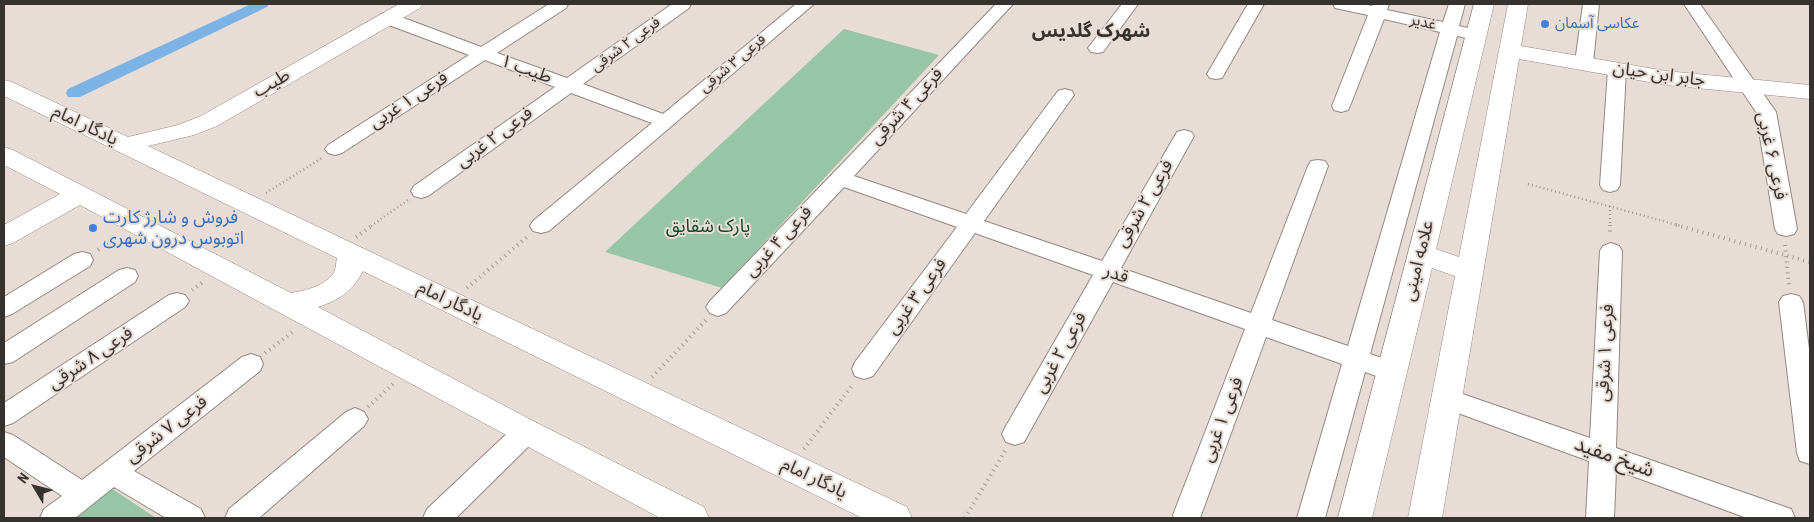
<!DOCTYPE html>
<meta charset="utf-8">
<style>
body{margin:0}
#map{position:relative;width:1814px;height:522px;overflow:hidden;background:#e8ddd6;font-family:"Roboto Condensed",sans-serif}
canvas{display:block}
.frame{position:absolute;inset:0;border:5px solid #36322f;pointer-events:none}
.north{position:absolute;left:10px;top:462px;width:50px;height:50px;-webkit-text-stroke:4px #e8ddd6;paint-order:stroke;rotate:307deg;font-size:14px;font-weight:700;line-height:20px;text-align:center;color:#36322f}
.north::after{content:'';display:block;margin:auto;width:18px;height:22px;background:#36322f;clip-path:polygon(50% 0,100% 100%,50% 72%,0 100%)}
</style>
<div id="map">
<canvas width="1814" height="522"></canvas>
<div class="frame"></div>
<div class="north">N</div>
</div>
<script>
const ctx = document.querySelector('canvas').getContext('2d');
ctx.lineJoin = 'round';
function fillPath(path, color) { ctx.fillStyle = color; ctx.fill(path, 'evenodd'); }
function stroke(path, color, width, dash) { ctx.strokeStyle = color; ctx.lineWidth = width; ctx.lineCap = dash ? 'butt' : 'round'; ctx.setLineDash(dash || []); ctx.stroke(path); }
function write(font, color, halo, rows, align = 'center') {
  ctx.font = font + ' "Roboto Condensed","Noto Sans Arabic",sans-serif'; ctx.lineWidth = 4; ctx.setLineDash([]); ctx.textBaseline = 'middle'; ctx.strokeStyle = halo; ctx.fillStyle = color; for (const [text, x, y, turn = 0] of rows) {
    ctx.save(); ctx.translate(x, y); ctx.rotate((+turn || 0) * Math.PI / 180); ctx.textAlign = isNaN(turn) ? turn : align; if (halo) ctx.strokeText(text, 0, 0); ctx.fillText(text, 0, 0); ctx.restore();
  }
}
fillPath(new Path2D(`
 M844,29L939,55L722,288L605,252Z
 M111,488L156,518H72Z`), '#97c5a6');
fillPath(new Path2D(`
 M251,4H269L267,7L80,97H68L66,93L68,89Z`), '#7db3e4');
const street = new Path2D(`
 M549,4H568L566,8L497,53L567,78L672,4H691L689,8L583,84L663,114L796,4H814L549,231L541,233L533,231L530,226L533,221L652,123L571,93L428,196L421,198L414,196L411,191L414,186L555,87L485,60L342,153L335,155L328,153L325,149L328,145L469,55L381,22L379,18L381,14H393L481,47Z
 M996,4H1013L854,176L966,214L1058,91L1065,89L1072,91L1074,95L984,221L1102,261L1177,132L1184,130L1191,132L1194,136L1121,268L1251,313L1308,166L1311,161L1318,160L1325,161L1328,166L1272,320L1348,346L1440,32L1384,19L1350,106L1348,110L1341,112L1334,110L1332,106L1368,15L1335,8L1333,4H1362L1372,6L1373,4H1389L1387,10L1443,22L1449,4H1465L1459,26L1482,31L1485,35L1482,39L1476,40L1457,36L1370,354L1400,364L1404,371L1400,378L1391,381L1365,372L1325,518H1297L1342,364L1266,337L1200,518H1174L1173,515L1245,329L1113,282L1024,442L1015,445L1006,442L1002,434L1006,426L1093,275L975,233L873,376L864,379L855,376L852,369L855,362L957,227L844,187L726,313L718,316L710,313L706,307L710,301Z
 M1122,4H1138L1103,52L1097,53L1091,52L1088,48Z
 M1248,4H1264L1222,78L1216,79L1210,78L1207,74Z
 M1583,4H1599L1593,63L1590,67L1584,68L1578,67L1575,63Z
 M1684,4H1700L1776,112L1797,229L1794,234L1786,236L1778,234L1775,229L1756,112Z
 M1617,65L1623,66L1626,70L1620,185L1617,190L1610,192L1603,190L1600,185L1608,70L1611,66Z
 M1611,243L1619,246L1622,251L1616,448L1791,509L1795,518H1747L1616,470L1614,518H1586L1589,461L1439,406L1435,399L1439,392L1448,389L1590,438L1600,251L1603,246Z
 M82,252L90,254L93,260L90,266L12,314L4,317V297L74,254Z
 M127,268L135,270L138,276L135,282L13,362L4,364V343L119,270Z
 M177,293L185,295L189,301L185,307L13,423L4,426V403L169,295Z
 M1791,294L1799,296L1803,302L1810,357V464L1800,461L1797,453L1779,302L1783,296Z
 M251,354L260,357L263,364L260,371L134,471L201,509L205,518H166L114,487L75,518H40L44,509L62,496L4,457V432L13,435L82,480L242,357Z
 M355,408L364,412L368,419L364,426L259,518H225L229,509L346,412Z
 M526,421L535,424L539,432L535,440L456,518H423L427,509L517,424Z`);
const secondary = new Path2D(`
 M399,4H423L420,8L217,126L194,135L148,146L907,507L912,518H862L363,271C353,291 339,300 318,307L537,423L704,507L709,518H660L80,205L13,243L4,246V225L60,194L4,165V147L13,150L291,293C305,291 329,285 335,270C336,267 336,262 337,258L4,96V80L12,82L128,137L178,125L201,116Z
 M1474,4H1494L1436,249L1459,257L1508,4H1528L1521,46L1666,71L1810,85V99L1666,85L1519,59L1442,518H1408L1455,276L1432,268L1372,518H1338Z`);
stroke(street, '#928882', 2);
stroke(secondary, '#928882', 1);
stroke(new Path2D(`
 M1528,184L1681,226
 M266,193L322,158
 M1610,206V226
 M371,226L408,200`), '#a19993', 2.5, [1, 3]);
stroke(new Path2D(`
 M1610,225V235
 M1676,225L1810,262
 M356,237L373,225
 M1785,245L1789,286
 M98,250L120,235
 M467,288L527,237
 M192,290L203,282
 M265,353L294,331
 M652,377L706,320
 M368,407L393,384
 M804,449L853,384
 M965,518L1005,451`), '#a19993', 4, [1, 4.5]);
fillPath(street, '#fff');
fillPath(secondary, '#fff');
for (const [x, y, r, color] of [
 [1545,24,5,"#3f7fe0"],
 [93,228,5,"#3f7fe0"]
]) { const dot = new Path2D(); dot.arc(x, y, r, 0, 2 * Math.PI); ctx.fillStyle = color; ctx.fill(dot); stroke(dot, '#e8ddd6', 2); }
write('15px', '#36322f', '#e8ddd6', [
 ["غدیر",1423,23,13],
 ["فرعی ۲ شرقی",626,45,-36],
 ["فرعی ۳ شرقی",733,64,-40]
]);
write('15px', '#366cbe', '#e8ddd6', [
 ["عکاسی آسمان",1555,24]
], 'left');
write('18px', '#36322f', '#e8ddd6', [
 ["طیب ۱",526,70,20],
 ["جابر ابن حیان",1659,75,8],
 ["طیب",272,84,-30],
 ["فرعی ۱ غربی",409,101,-33],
 ["فرعی ۴ شرقی",907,107,-47],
 ["یادگار امام",85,126,26],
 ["فرعی ۲ غربی",495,138,-36],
 ["فرعی ۶ غربی",1771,156,78],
 ["فرعی ۲ شرقی",1145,204,-60],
 ["فرعی ۴ غربی",779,242,-47],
 ["علامه امینی",1419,261,-76],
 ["قدر",1116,275,19],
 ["فرعی ۳ غربی",917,297,-54],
 ["یادگار امام",450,302,26],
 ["فرعی ۲ غربی",1061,353,-61],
 ["فرعی ۱ شرقی",1606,353,-87],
 ["فرعی ۸ شرقی",91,359,-34],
 ["فرعی ۱ غربی",1223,420,-69],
 ["فرعی ۷ شرقی",167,430,-38],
 ["یادگار امام",814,479,26]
]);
write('18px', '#366cbe', '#e8ddd6', [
 ["فروش و شارژ کارت",103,218],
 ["اتوبوس درون شهری",103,239]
], 'left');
write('18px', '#114429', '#e8ddd6', [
 ["پارک شقایق",708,227]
]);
write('bold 19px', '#36322f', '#e8ddd6', [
 ["شهرک گلدیس",1091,32]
]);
write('21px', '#36322f', '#e8ddd6', [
 ["شیخ مفید",1614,458,20]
]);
</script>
